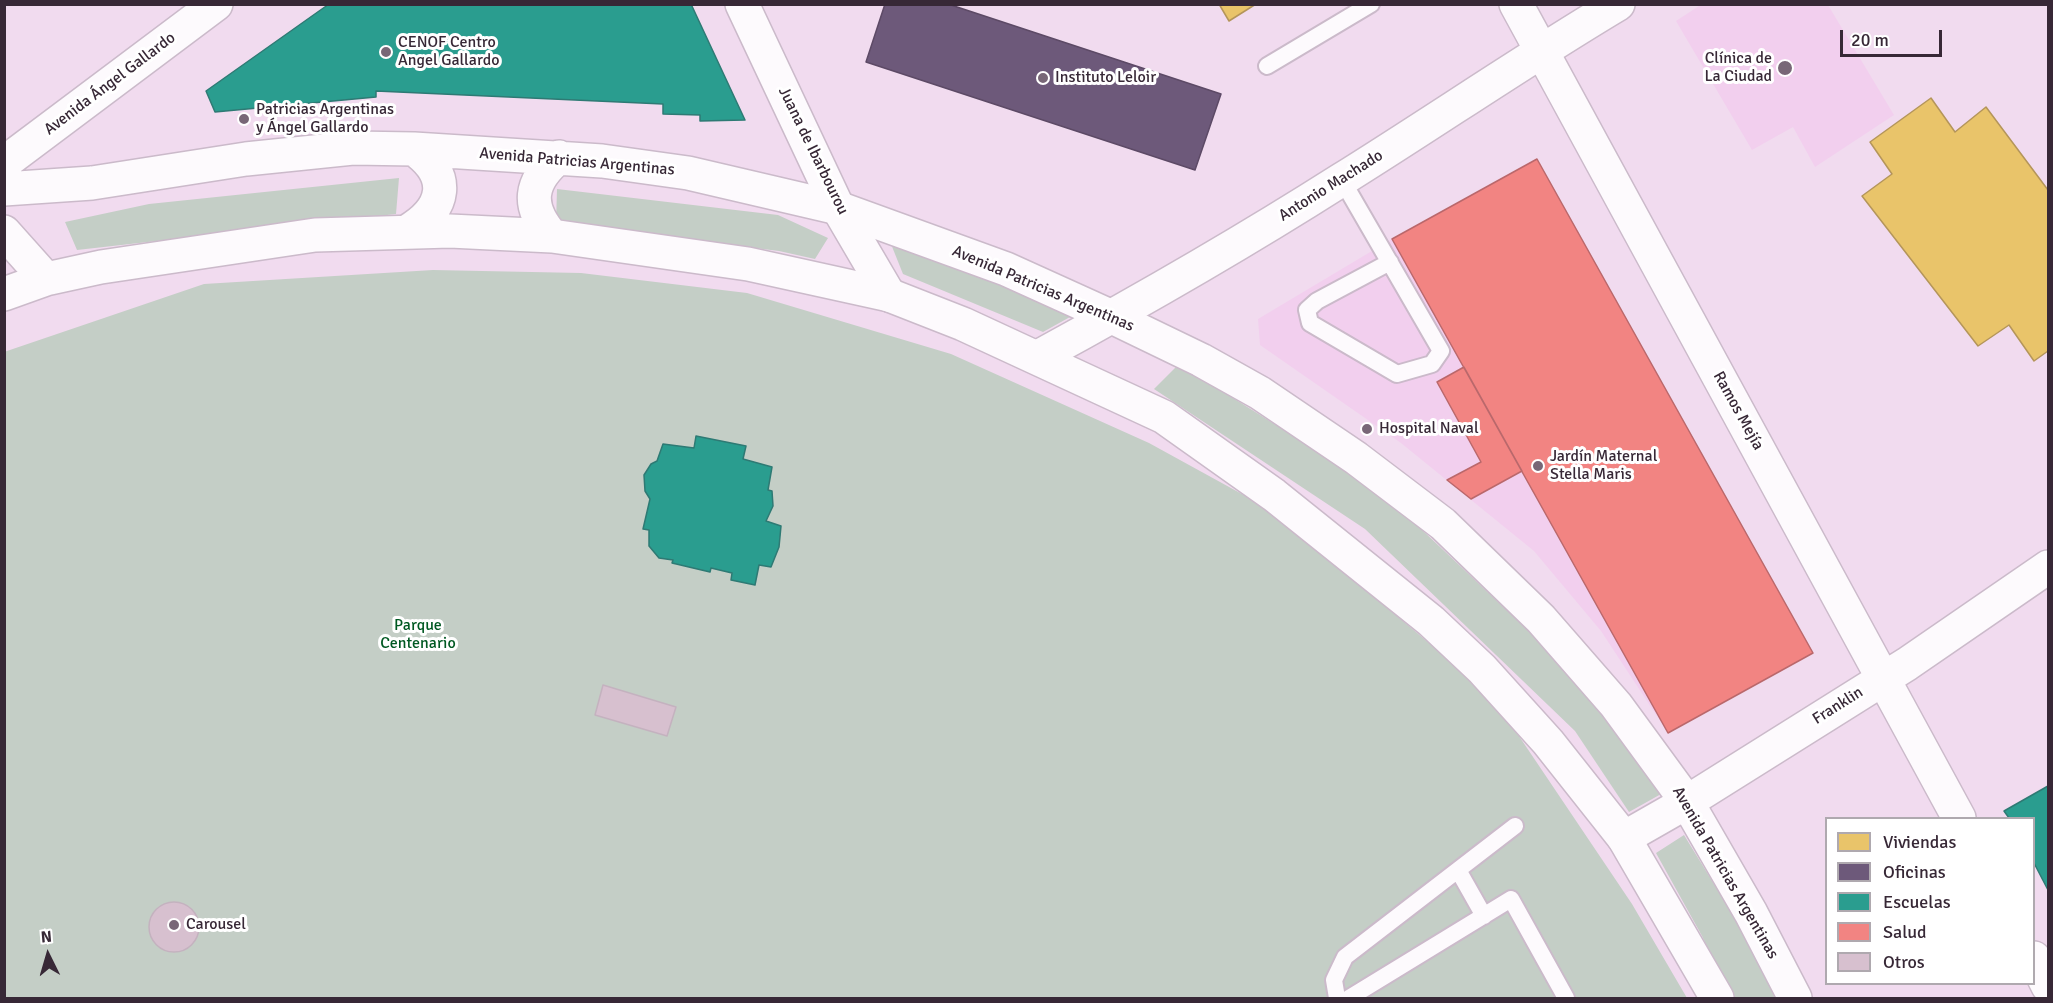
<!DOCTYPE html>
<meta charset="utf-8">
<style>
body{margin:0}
#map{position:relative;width:2053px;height:1003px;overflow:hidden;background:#f1dbef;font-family:Signika,sans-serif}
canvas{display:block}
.frame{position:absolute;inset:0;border:6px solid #372836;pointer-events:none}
.legend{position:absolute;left:1825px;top:817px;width:210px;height:168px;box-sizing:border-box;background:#fff;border:2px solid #afa9af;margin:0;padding:8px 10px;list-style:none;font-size:18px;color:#372836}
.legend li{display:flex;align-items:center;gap:12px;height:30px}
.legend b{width:30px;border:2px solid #afa9af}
.north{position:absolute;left:18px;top:925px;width:60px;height:60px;-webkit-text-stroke:4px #fff;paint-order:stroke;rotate:355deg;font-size:16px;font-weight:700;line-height:24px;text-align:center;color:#372836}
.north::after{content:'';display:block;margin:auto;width:21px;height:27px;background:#372836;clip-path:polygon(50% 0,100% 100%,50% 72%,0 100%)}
.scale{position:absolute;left:1840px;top:30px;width:102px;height:27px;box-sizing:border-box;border:3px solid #372836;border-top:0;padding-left:8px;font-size:18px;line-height:21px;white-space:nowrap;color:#372836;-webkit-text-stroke:4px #fff;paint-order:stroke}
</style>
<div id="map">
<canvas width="2053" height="1003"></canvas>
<div class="frame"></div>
<ul class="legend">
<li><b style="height:16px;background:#e9c46a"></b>Viviendas</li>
<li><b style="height:16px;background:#6d597a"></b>Oficinas</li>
<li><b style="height:16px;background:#2a9d8f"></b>Escuelas</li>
<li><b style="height:16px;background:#f28482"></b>Salud</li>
<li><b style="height:16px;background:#d7c0cf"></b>Otros</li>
</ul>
<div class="north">N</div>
<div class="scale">20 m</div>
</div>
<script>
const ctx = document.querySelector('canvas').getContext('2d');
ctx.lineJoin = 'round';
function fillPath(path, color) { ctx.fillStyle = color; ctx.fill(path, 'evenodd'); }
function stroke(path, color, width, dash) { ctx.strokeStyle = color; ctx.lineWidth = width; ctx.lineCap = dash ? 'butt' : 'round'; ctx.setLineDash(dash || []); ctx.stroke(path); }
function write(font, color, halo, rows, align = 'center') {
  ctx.font = font + ' Signika,sans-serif'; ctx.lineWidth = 6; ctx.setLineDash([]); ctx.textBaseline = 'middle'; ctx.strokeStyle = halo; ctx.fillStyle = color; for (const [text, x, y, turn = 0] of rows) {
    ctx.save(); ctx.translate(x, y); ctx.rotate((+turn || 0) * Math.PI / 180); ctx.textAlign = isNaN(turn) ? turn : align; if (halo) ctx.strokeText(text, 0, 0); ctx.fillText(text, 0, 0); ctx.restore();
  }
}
fillPath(new Path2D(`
 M1702,4L1828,5L1894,115L1815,167L1793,127L1752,150L1676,21Z
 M1537,159L1813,653L1668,733L1601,631L1534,551L1401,443L1260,345L1258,319L1392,239Z`), '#f2cfee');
fillPath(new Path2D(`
 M399,178L396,214L77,250L65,222L149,204Z
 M557,189L778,215L828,238L815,259L779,251L556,223Z
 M889,239L1088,307L1043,332L903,274Z
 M433,270L581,273L747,293L951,354L1149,443L1271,510L1492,696L1632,904L1687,998H5L4,352L204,284Z
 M1179,364L1381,491L1590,689L1670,789L1629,812L1575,731L1365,529L1154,389Z
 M1684,835L1749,941L1777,998H1731L1702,936L1656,853Z`), '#c4cec6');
const homes = new Path2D(`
 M1219,4H1256L1229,21Z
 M1931,98L1955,132L1986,107L2048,190V351L2034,361L2009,325L1978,346L1862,196L1892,174L1870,142Z`);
fillPath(homes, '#e9c46a');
stroke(homes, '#b4955a', 1.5);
const offices = new Path2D(`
 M885,4H948L1221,94L1195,170L866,62Z`);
fillPath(offices, '#6d597a');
stroke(offices, '#5d4a66', 1.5);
const schools = new Path2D(`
 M329,4H691L745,120L700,121V115L663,114V104L376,91V97L215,112L206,91Z
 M696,436L746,446L743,459L772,467L768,490L772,491L773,506L766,521L781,526L779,547L771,567L759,565L755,585L731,580L732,573L711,568L710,572L672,563L673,560L659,558L649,546V530L643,529L650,499L645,491L644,475L651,464L657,461L663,444L694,448Z
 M2048,786V890L2034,863V818H2009L2004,811Z`);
fillPath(schools, '#2a9d8f');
stroke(schools, '#2e7a74', 1.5);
const health = new Path2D(`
 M1537,159L1813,653L1668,733L1392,239Z
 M1464,367L1522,471L1471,499L1447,480L1481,462L1437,382Z`);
fillPath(health, '#f28482');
stroke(health, '#ba686b', 1.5);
const building = new Path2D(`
 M603,685L676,707L667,736L595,715Z
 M149 927a25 25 0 1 1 50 0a25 25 0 1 1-50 0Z`);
fillPath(building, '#d7c0cf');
stroke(building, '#c4b2bf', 1.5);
const service = new Path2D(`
 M1267,66L1371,4
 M1342,180L1441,351L1432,364L1397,374L1310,323L1307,310L1317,301L1390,262
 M1458,870L1484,916
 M1337,998L1334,980L1345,957L1515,826
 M1349,998L1511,899L1566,998`);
const minor = new Path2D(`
 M742,4L838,208L889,295
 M1516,4L1959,818
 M1038,357C1141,301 1242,243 1341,180C1434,122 1524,60 1618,4
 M1624,838L1687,802L1907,664L2048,567
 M2034,958L2048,986`);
const secondary = new Path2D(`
 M4,163L216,4
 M4,189L92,183L246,159L353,148L414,149L602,161L688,173L838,208L1006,269L1112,317L1201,360L1260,393L1356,458L1443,524L1541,619L1616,705L1687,802L1751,913L1795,998
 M408,231C446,208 452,176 414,149
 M4,232L46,279
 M552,236C526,206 529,182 559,157
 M4,294L46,279L101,267L315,235L450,231L552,236L748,264L889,295L963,324L1164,417L1274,495L1431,621L1482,669L1548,742L1624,838L1717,998`);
stroke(service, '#cbbaca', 20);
stroke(minor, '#cbbaca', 36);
stroke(secondary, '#cbbaca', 36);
stroke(service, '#fdfafd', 16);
stroke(minor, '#fdfafd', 33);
stroke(secondary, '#fdfafd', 33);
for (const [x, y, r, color] of [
 [386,52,6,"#786777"],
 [1785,68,8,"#786777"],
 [1043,78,6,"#786777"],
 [244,119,6,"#786777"],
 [1367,429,6,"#786777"],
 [1538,466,6,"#786777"],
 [174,925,6,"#786777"]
]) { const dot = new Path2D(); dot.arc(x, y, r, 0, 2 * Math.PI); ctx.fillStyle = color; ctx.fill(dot); stroke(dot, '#fff', 2); }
write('16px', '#372836', '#fff', [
 ["CENOF Centro",398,43],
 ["Angel Gallardo",398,61],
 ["Clínica de",1772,59,"right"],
 ["La Ciudad",1772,77,"right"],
 ["Instituto Leloir",1055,78],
 ["Patricias Argentinas",256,110],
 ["y Ángel Gallardo",256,128],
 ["Hospital Naval",1379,429],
 ["Jardín Maternal",1550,457],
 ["Stella Maris",1550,475],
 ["Carousel",186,925]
], 'left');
write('16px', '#372836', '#fff', [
 ["Avenida Ángel Gallardo",110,84,-37],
 ["Juana de Ibarbourou",813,151,64],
 ["Avenida Patricias Argentinas",577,162,5],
 ["Antonio Machado",1331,186,-32],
 ["Avenida Patricias Argentinas",1043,289,23],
 ["Ramos Mejía",1738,411,61],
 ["Franklin",1838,706,-32],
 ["Avenida Patricias Argentinas",1725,873,60]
]);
write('16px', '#005922', '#fff', [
 ["Parque",418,626],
 ["Centenario",418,644]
]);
</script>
